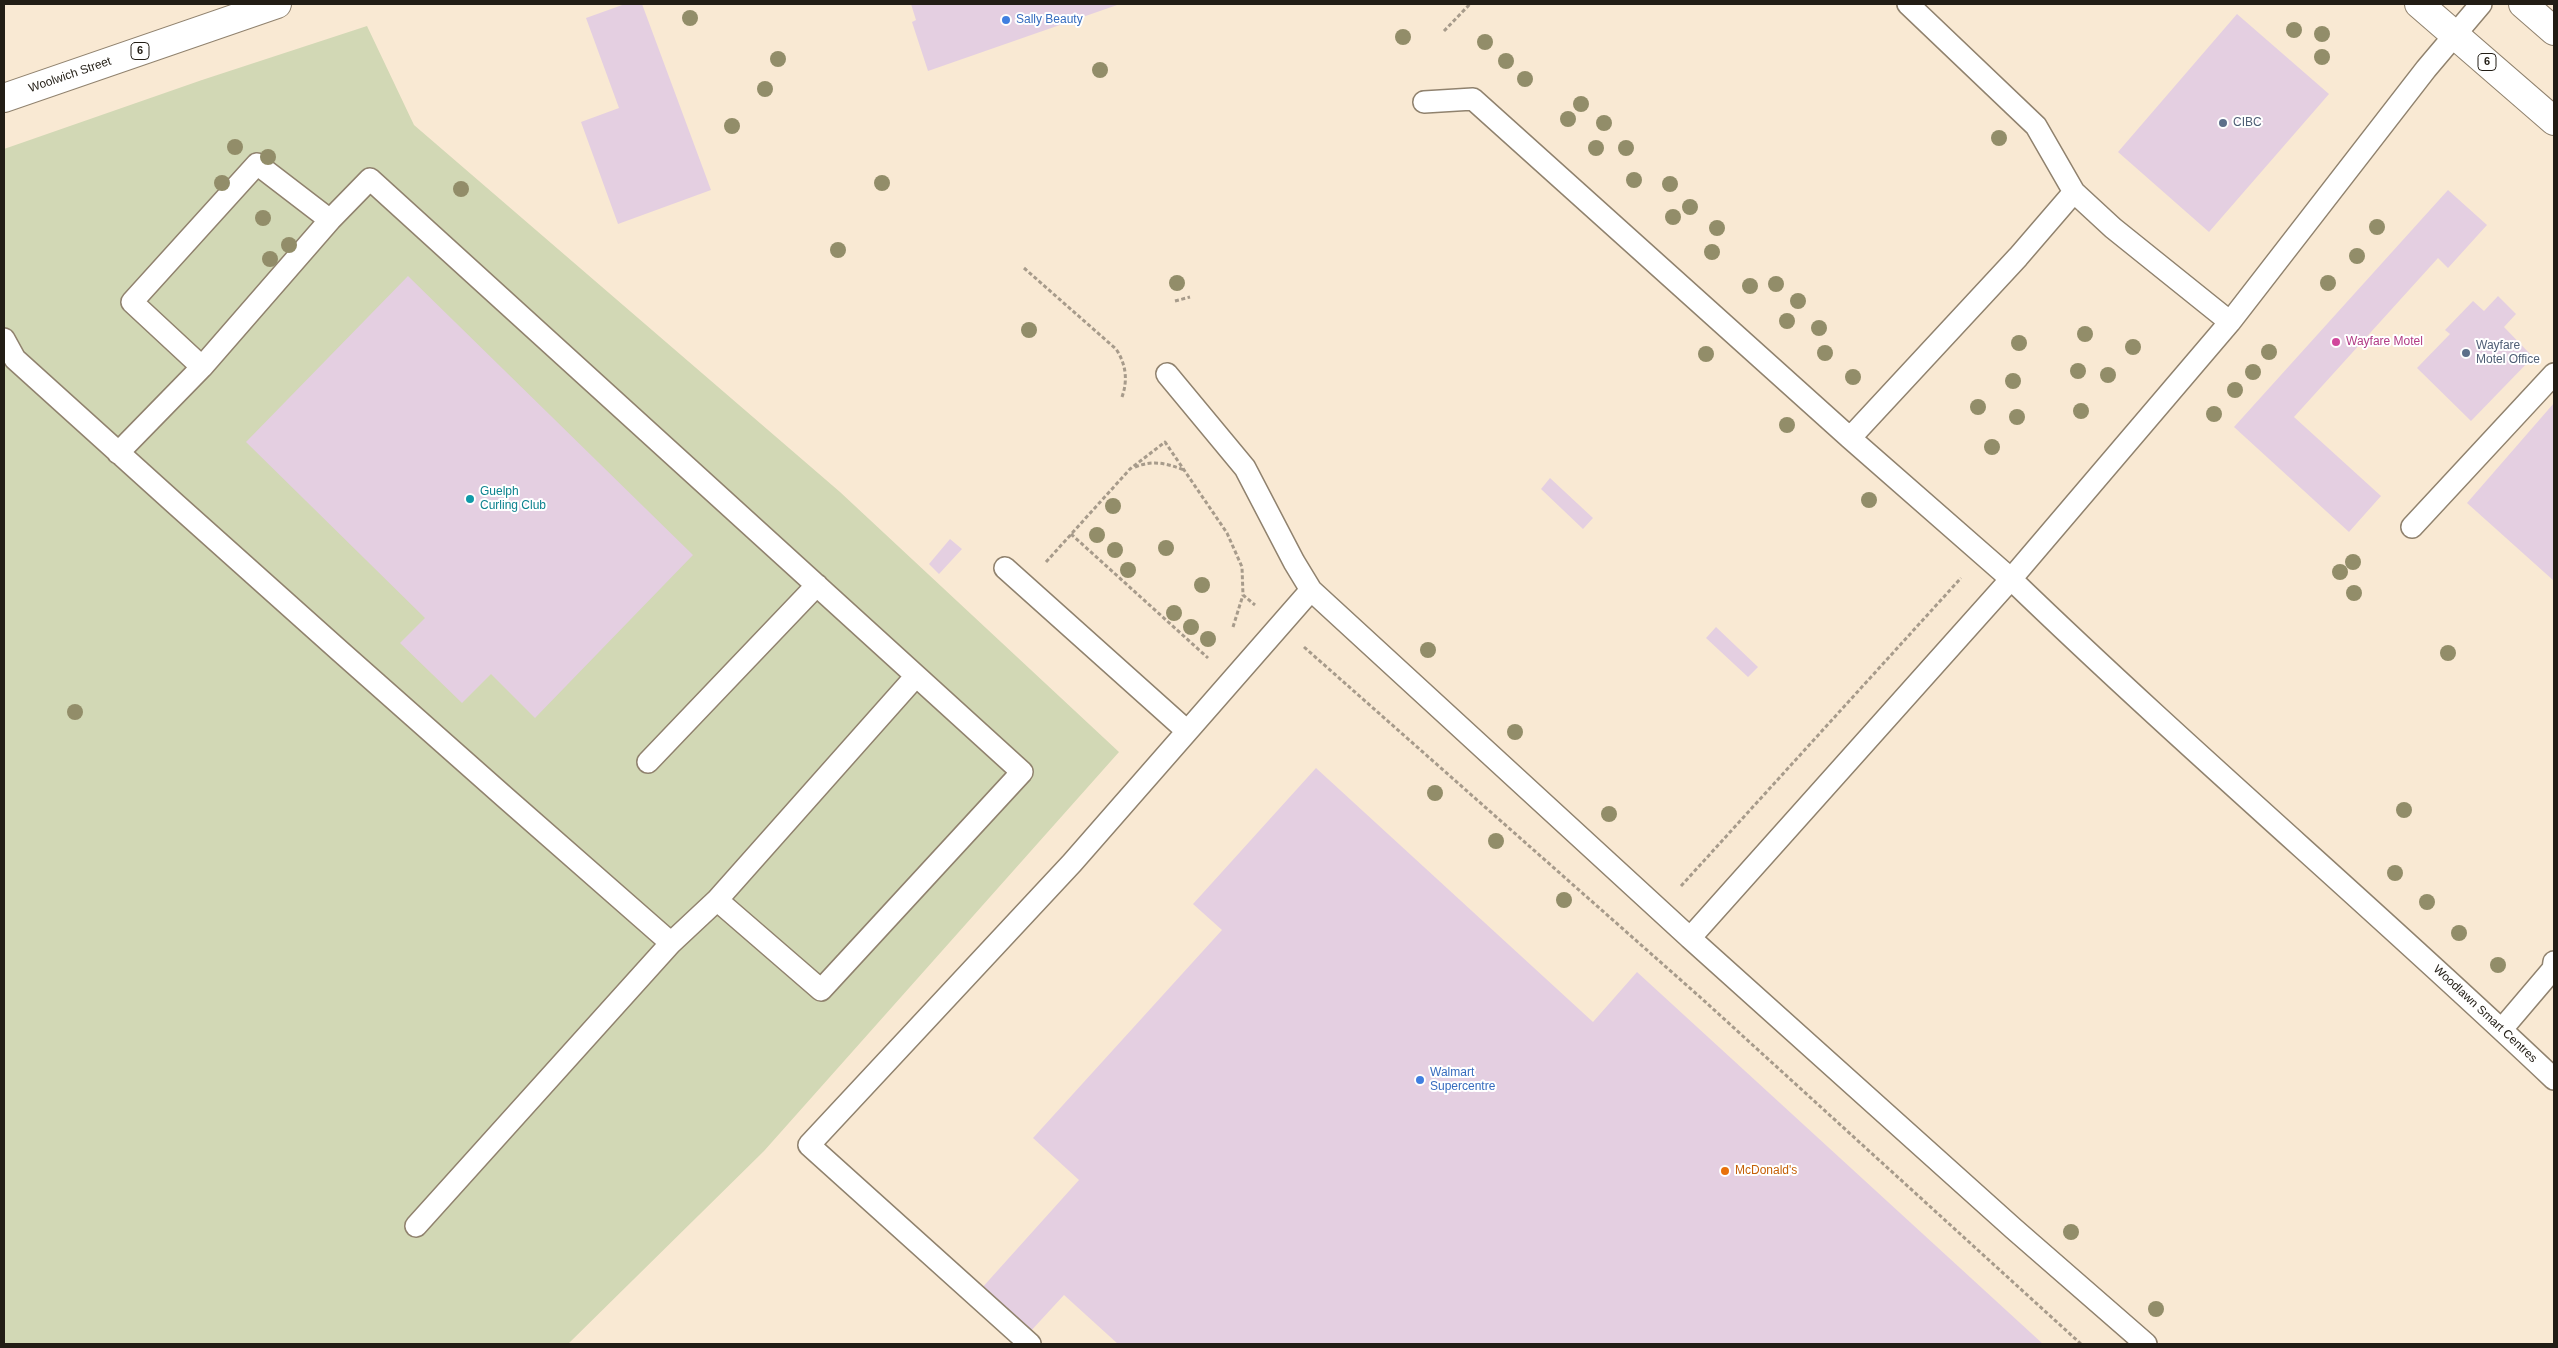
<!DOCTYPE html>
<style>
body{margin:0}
#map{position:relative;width:2558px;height:1348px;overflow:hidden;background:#f9e9d3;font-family:Helvetica,sans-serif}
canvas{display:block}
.frame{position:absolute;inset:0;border:5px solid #221d15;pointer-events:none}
</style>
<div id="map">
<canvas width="2558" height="1348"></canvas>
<div class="frame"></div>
</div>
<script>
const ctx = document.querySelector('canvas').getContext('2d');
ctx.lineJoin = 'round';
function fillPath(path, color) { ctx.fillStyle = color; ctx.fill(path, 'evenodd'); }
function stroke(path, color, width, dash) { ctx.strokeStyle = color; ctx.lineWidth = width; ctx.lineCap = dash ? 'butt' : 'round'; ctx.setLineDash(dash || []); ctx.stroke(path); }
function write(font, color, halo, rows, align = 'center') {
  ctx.font = font + ' Helvetica,sans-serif'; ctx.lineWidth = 4; ctx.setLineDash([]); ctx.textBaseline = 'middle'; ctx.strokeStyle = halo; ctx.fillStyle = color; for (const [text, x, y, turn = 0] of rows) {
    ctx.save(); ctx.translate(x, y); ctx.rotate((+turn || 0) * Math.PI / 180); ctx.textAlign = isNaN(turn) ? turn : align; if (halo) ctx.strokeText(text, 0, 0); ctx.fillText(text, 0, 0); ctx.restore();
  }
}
fillPath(new Path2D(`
 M367,26L414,125L840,492L1119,752L764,1151L568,1344H4V149L202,80Z`), '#d2d8b5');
fillPath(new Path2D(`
 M625,4H642L711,190L618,224L581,122L619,108L586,18Z
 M911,4H1120L928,71L912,22L916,20Z
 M2237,14L2329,94L2209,232L2118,152Z
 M2448,190L2487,225L2448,268L2438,258L2294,417L2381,496L2349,532L2234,427Z
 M408,276L693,555L535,718L491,674L462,703L400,643L425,618L246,442Z
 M2498,296L2516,314L2504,327L2533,357L2471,421L2417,368L2450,334L2445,330L2473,301L2484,311Z
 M2554,403V581L2467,503Z
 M1550,478L1593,518L1583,529L1541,489Z
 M950,539L962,549L939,574L929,564Z
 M1716,627L1758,667L1748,677L1706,638Z
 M1316,768L1593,1022L1637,972L2043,1344H1118L1064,1295L1029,1333L981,1289L1079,1180L1033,1138L1222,930L1193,904Z`), '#e4cfe1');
const lane = new Path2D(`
 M1908,4L2036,126L2074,192L2113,228L2230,322
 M1424,102L1473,99L1850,438L2011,579L2230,322L2426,69L2481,4
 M4,339L15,359C232,556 450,750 671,943L416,1226
 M202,367L132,302L257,164L330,220
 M1167,374L1245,468L1294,562L1311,590L1690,938
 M1850,438L2018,257L2074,192
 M118,453L202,367L330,220L370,179L1022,772L821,990L717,900L916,676
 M2412,527L2554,374
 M1005,568L1187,731
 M648,762L817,585
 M671,943L717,900
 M2502,1029L2553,969L2554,962
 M1030,1344L809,1145L1072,863L1311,590
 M2146,1344L2014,1229L1690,938L2011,579C2188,750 2376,910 2554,1079`);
const primary = new Path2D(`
 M2419,4L2554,121
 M2523,4L2554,31
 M4,98L277,4`);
stroke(lane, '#90826e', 24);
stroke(primary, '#90826e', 30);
stroke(new Path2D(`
 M1444,31L1470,4
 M1024,268L1116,349C1126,364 1128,380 1122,397
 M1175,301L1190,297
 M1135,467C1153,460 1166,463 1184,470
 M1071,534L1208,658
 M1046,562L1130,469L1165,442L1227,533L1242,567L1243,595L1255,605
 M1233,627L1243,595
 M1304,647L1700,997L2081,1344
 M1681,886L1961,578`), '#a79b8b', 3, [4, 2.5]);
stroke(lane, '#fff', 21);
stroke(primary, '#fff', 28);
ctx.fillStyle = '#928d69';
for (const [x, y] of [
 [690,18],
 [2294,30],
 [2322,34],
 [1403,37],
 [1485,42],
 [2322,57],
 [778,59],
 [1506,61],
 [1100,70],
 [1525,79],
 [765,89],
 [1581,104],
 [1568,119],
 [1604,123],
 [732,126],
 [1999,138],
 [235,147],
 [1596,148],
 [1626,148],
 [268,157],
 [1634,180],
 [222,183],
 [882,183],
 [1670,184],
 [461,189],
 [1690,207],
 [1673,217],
 [263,218],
 [2377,227],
 [1717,228],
 [289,245],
 [838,250],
 [1712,252],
 [2357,256],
 [270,259],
 [1177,283],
 [2328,283],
 [1776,284],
 [1750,286],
 [1798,301],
 [1787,321],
 [1819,328],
 [1029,330],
 [2085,334],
 [2019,343],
 [2133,347],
 [2269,352],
 [1825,353],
 [1706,354],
 [2078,371],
 [2253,372],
 [2108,375],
 [1853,377],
 [2013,381],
 [2235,390],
 [1978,407],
 [2081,411],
 [2214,414],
 [2017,417],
 [1787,425],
 [1992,447],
 [1869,500],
 [1113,506],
 [1097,535],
 [1166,548],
 [1115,550],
 [2353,562],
 [1128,570],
 [2340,572],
 [1202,585],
 [2354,593],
 [1174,613],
 [1191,627],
 [1208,639],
 [1428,650],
 [2448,653],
 [75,712],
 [1515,732],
 [1435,793],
 [2404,810],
 [1609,814],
 [1496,841],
 [2395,873],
 [1564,900],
 [2427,902],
 [2459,933],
 [2498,965],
 [2071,1232],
 [2156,1309]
]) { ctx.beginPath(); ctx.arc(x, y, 8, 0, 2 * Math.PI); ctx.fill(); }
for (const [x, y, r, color] of [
 [1006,20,5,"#3f7fe0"],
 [2223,123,5,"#5c6f8a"],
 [2336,342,5,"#d1479c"],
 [2466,353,5,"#5c6f8a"],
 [470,499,5,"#0f9aa8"],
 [1420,1080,5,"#3f7fe0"],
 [1725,1171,5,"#e8710a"]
]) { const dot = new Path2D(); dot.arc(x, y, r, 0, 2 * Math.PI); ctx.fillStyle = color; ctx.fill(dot); stroke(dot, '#fff', 2); }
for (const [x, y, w] of [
 [140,51,18],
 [2487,62,18]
]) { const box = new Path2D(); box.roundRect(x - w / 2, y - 8.5, w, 17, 4); ctx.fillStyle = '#fff'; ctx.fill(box); stroke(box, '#221d15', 1); }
write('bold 11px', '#221d15', null, [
 ["6",140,51],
 ["6",2487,62]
]);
write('12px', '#366cbe', '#fff', [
 ["Sally Beauty",1016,20],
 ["Walmart",1430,1073],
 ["Supercentre",1430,1087]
], 'left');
write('12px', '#221d15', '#fff', [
 ["Woolwich Street",70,75,-19],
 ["Woodlawn Smart Centres",2485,1014,43]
]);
write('12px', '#4e5e75', '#fff', [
 ["CIBC",2233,123],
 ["Wayfare",2476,346],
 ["Motel Office",2476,360]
], 'left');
write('12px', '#b23c85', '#fff', [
 ["Wayfare Motel",2346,342]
], 'left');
write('12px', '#0d838f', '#fff', [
 ["Guelph",480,492],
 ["Curling Club",480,506]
], 'left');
write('12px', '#c56008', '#fff', [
 ["McDonald's",1735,1171]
], 'left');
</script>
